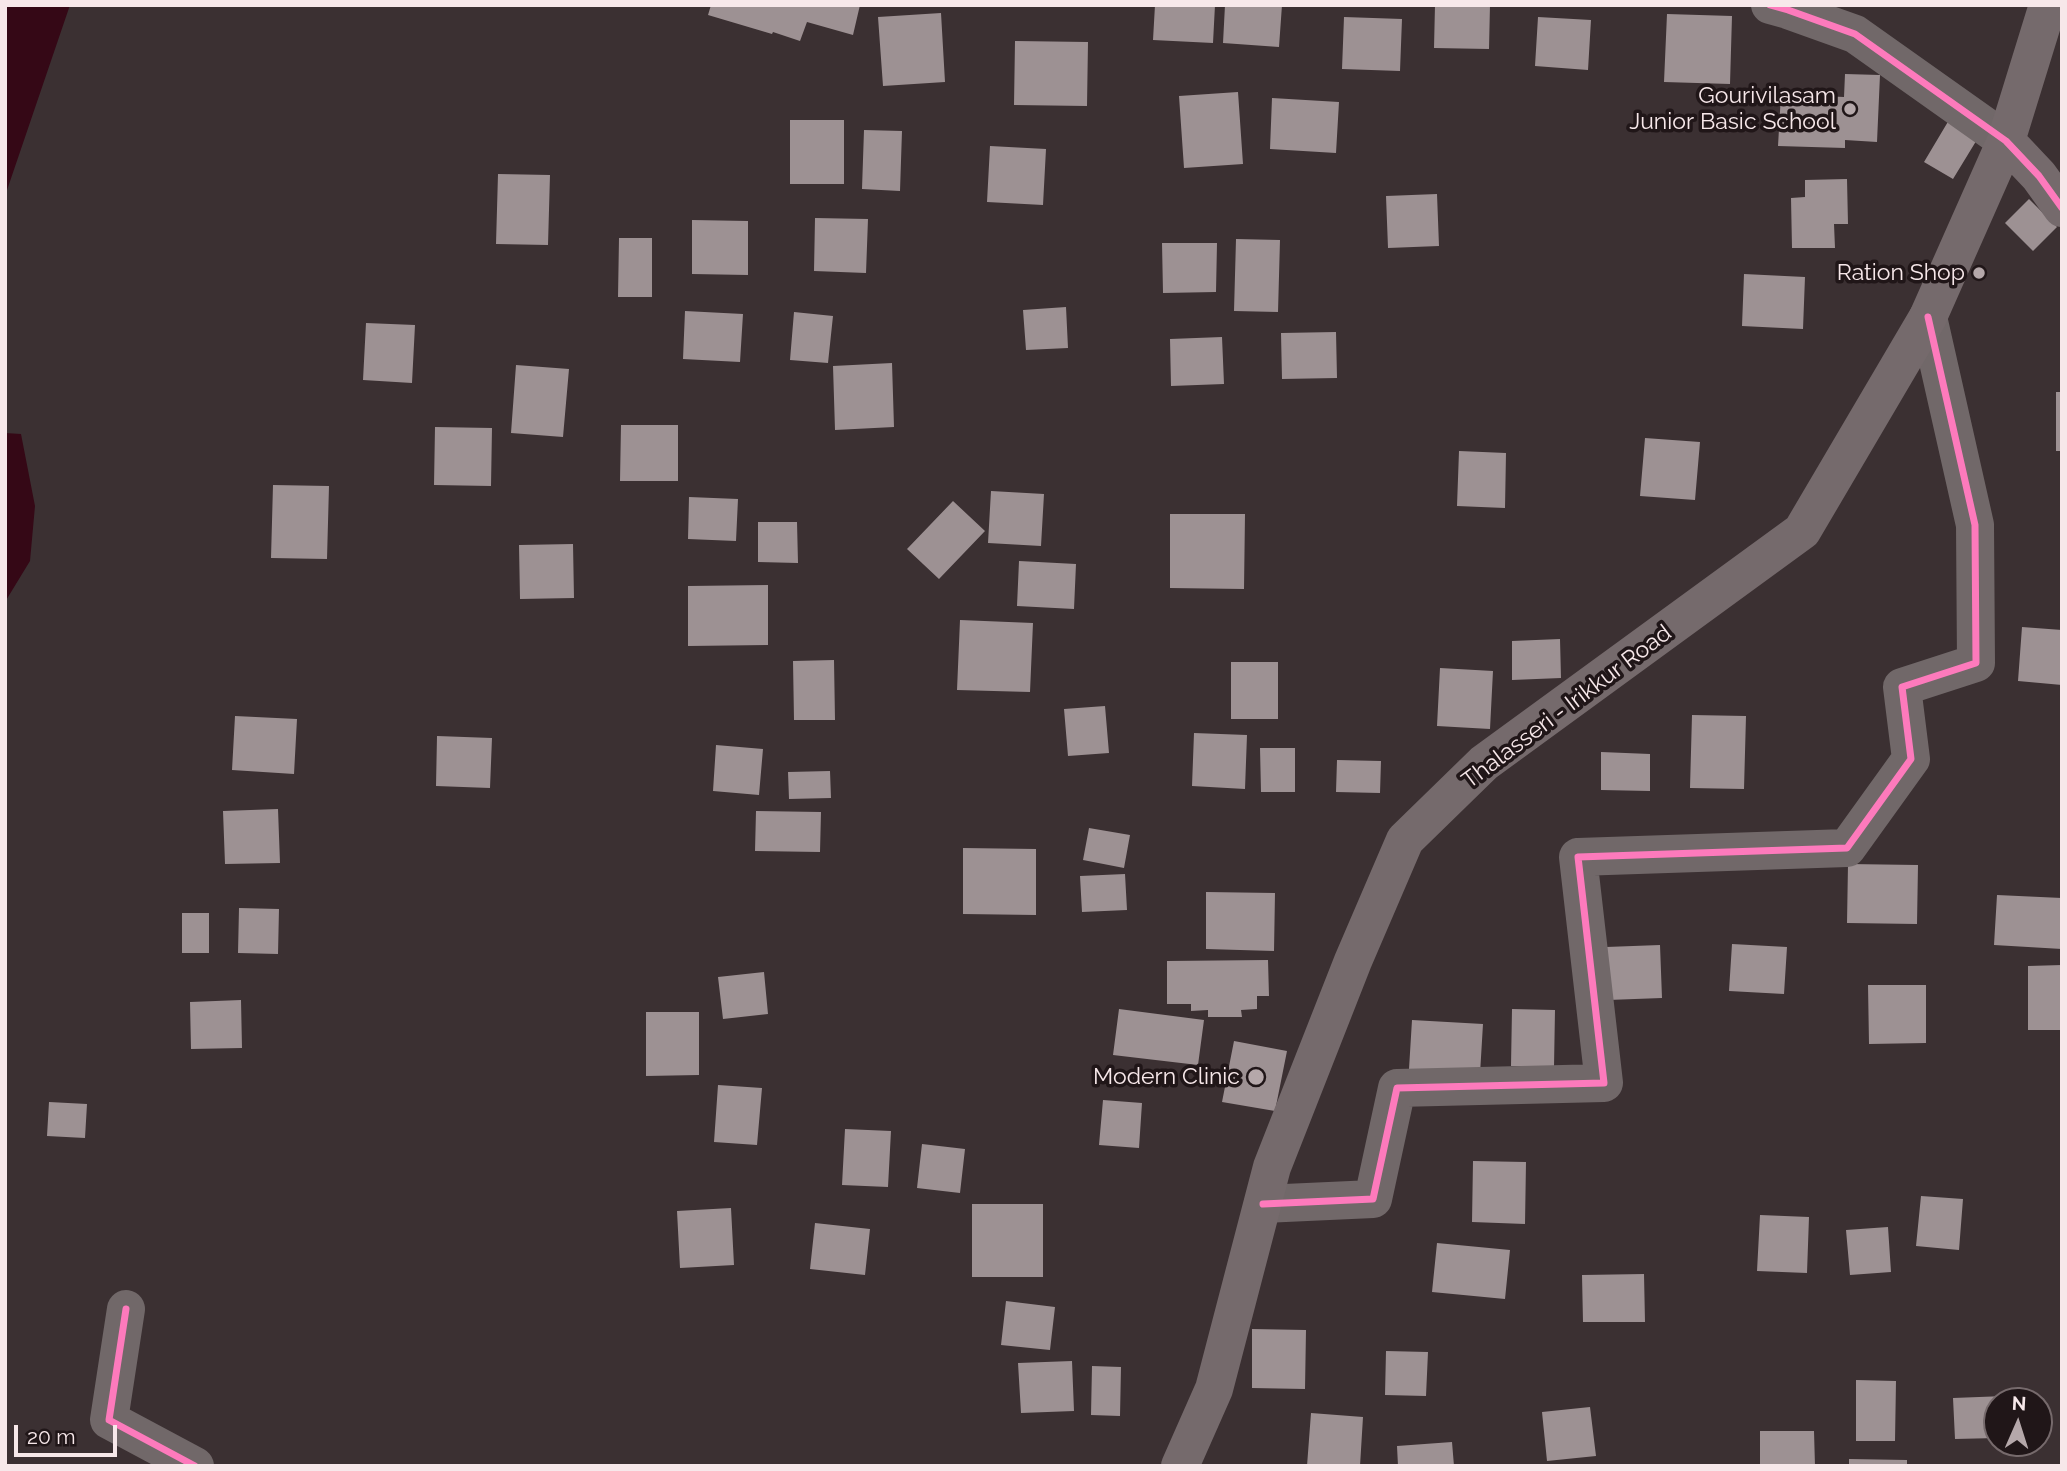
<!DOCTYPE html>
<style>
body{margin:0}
#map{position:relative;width:2067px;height:1471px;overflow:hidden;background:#3b3032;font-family:Raleway,sans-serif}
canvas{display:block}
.frame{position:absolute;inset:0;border:7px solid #f7e8ea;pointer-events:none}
.north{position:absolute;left:1983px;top:1387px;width:70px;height:70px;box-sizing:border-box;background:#201618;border:2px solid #766a6c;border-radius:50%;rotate:3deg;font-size:19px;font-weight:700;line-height:28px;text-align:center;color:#f7e8ea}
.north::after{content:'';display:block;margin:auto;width:24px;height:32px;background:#b5a8aa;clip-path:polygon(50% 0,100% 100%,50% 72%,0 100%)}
.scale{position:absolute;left:14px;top:1425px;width:103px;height:32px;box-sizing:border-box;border:4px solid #f7e8ea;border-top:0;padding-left:9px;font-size:21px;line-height:24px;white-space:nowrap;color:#f7e8ea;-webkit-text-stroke:5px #201618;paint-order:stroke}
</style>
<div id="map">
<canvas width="2067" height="1471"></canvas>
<div class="frame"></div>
<div class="north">N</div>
<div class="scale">20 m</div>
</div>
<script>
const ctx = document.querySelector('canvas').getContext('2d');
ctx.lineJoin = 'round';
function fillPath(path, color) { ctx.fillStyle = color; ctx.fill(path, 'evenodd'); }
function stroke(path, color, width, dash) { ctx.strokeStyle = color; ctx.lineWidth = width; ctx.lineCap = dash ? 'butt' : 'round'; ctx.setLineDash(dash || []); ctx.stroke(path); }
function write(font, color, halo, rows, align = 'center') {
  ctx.font = font + ' Raleway,sans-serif'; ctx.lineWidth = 7; ctx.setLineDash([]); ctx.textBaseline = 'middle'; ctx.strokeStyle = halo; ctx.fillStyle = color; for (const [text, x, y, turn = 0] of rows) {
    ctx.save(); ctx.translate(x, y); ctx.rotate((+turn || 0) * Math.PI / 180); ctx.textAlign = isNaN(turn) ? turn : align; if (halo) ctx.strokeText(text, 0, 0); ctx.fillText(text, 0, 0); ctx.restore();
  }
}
fillPath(new Path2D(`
 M5,5H70L5,196Z
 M5,433L21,434L35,506L30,561L5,602Z`), '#350816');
fillPath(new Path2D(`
 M711,5H860L853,35L807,22L800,41L773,32L772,34L708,15Z
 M1155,5H1215L1213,43L1153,40Z
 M1225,5H1282L1279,47L1223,43Z
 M1435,5H1490L1489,49L1434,48Z
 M941,13L945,82L883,86L878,17Z
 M1667,14L1732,16L1730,84L1664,82Z
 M1344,17L1402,19L1400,71L1342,69Z
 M1538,17L1591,20L1588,70L1535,66Z
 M1015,41L1088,42L1087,106L1014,105Z
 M1845,74L1880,75L1877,142L1845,140V148L1778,146L1781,94L1844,97Z
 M1238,92L1243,164L1184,168L1179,96Z
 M1272,98L1339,102L1336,153L1270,149Z
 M790,120H844V184H790Z
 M1949,120L1978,138L1953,179L1924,162Z
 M864,130L902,131L900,191L862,189Z
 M990,146L1046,149L1043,205L987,202Z
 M498,174L550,175L548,245L496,244Z
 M1847,179L1848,224H1834L1835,248H1792L1791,198L1805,197V180Z
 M1437,194L1439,246L1388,248L1386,196Z
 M2029,199L2057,227L2033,251L2005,223Z
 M815,218L868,219L866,273L814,271Z
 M692,220L748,221V275L692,274Z
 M619,238H652V297H618Z
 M1236,239L1280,240L1278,312L1234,311Z
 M1162,243H1217L1216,292L1163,293Z
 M1744,274L1805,277L1803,329L1742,326Z
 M1066,307L1068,348L1026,350L1023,310Z
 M685,311L743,314L740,362L683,359Z
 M794,312L833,316L828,363L790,360Z
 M366,323L415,325L412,383L363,380Z
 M1336,332L1337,378L1282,379L1281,333Z
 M1222,337L1224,384L1171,386L1170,339Z
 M892,363L894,427L835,430L833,366Z
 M516,365L569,369L563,437L511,433Z
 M2056,392H2062V451H2056Z
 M621,425H678V481H620Z
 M435,427L492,428L491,486L434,485Z
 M1645,438L1700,442L1695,500L1640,496Z
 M1459,451L1506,453L1505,508L1457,506Z
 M273,485L329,486L327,559L271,558Z
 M991,491L1044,494L1041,546L988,543Z
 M689,497L738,499L736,541L688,539Z
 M953,501L985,531L939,579L907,549Z
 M1170,514H1245L1244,589L1170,588Z
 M758,522H797L798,563L758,562Z
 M573,544L574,598L520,599L519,545Z
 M1019,561L1076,564L1074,609L1017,606Z
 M768,585V645L688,646V586Z
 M960,620L1033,623L1030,692L957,690Z
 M2022,627L2062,630V685L2018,681Z
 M1560,639L1561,678L1512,680V641Z
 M834,660L835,720H794L793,661Z
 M1231,662H1278V719H1231Z
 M1440,668L1493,671L1490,729L1437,726Z
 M1105,706L1109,753L1068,756L1064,709Z
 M1692,715L1746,716L1744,789L1690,788Z
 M235,716L297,719L294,774L232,770Z
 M1194,733L1247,735L1245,789L1192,786Z
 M437,736L492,738L490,788L436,786Z
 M716,745L763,749L759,795L713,791Z
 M1260,748H1295V792H1261Z
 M1601,752L1650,754V791L1601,790Z
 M1337,760L1381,761L1380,793L1336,792Z
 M830,771L831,798L789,799L788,772Z
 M278,809L280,863L225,864L223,811Z
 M756,811L821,812L820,852L755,851Z
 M1089,828L1130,835L1124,868L1083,860Z
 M963,848L1036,849V915L963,914Z
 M1848,864L1918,865L1917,924L1847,923Z
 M1125,874L1127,910L1082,912L1080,876Z
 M1206,892L1275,893L1274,951L1206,949Z
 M1997,895L2062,898V949L1994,945Z
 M239,908L279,909L278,954L238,953Z
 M182,913H209V953H182Z
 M1732,944L1787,947L1784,994L1729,991Z
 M1660,945L1662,998L1608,1000L1606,947Z
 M1268,960L1269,996H1257V1009L1241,1010L1242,1017H1208V1010L1191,1011V1004H1167V961Z
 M2062,965V1030H2028V966Z
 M764,972L768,1014L723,1019L718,977Z
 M1868,985H1926V1043L1869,1044Z
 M241,1000L242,1048L191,1049L190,1002Z
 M1119,1009L1204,1020L1198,1065L1113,1055Z
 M1512,1009L1555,1010L1554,1067L1511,1066Z
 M646,1012H699V1075L646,1076Z
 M1412,1020L1483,1024L1480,1074L1409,1069Z
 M1234,1041L1287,1051L1275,1111L1222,1102Z
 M718,1085L762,1088L757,1145L714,1142Z
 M1103,1100L1142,1103L1139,1148L1099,1145Z
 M49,1102L87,1104L85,1138L47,1136Z
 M845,1129L891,1131L888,1187L842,1185Z
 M922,1144L965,1149L960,1193L917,1188Z
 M1473,1161L1526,1162L1525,1224L1472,1222Z
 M1921,1196L1963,1199L1959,1250L1916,1246Z
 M972,1204H1043V1277H972Z
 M731,1208L734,1265L680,1268L677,1211Z
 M1760,1215L1809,1217L1807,1273L1757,1271Z
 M815,1223L870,1229L865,1275L810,1269Z
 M1888,1227L1891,1272L1850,1275L1846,1230Z
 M1437,1243L1510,1250L1505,1299L1432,1292Z
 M1644,1274L1645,1322H1583L1582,1275Z
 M1006,1301L1055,1307L1050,1350L1001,1345Z
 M1252,1329L1306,1330L1305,1389L1252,1388Z
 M1386,1351L1428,1352L1426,1396L1385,1395Z
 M1072,1361L1074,1411L1021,1413L1018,1363Z
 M1092,1366L1121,1367L1120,1416L1091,1415Z
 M1856,1380L1896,1381L1895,1441H1856Z
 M2005,1396V1401H1997V1438L1955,1439L1953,1398Z
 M1590,1407L1596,1456L1547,1461L1542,1412Z
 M1311,1413L1363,1417L1360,1466H1307Z
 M1760,1431H1814L1815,1466H1760Z
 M1452,1442L1454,1466H1398L1397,1446Z
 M1849,1459L1907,1460V1466H1849Z`), '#9d9193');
stroke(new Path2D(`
 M1770,5L1788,10L1855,34L2006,141
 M1263,1204L1373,1199L1397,1088L1604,1083L1578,857L1847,848L1911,759L1902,687L1976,663L1975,525L1928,317
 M126,1309L109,1420L195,1466`), '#716869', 38);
stroke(new Path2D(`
 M2006,141L2039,176L2062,208
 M1180,1466L1214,1389L1272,1167L1353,961L1405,840L1484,763L1802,531L1928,317L2006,141L2048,5`), '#756a6c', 38);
stroke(new Path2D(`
 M1770,5L1788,10L1855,34L2006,141L2039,176L2062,208
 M1263,1204L1373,1199L1397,1088L1604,1083L1578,857L1847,848L1911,759L1902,687L1976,663L1975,525L1928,317
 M126,1309L109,1420L195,1466`), '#fd7abc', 7);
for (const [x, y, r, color] of [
 [1850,109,7,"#b5a8aa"],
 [1979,273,7,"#b5a8aa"],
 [1256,1077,9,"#b5a8aa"]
]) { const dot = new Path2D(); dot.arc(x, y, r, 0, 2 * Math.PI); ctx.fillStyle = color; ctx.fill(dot); stroke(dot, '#201618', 2.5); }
write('23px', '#f7e8ea', '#201618', [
 ["Gourivilasam",1836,96],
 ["Junior Basic School",1836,122],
 ["Ration Shop",1965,273],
 ["Modern Clinic",1240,1077]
], 'right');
write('23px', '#f7e8ea', '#201618', [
 ["Thalasseri - Irikkur Road",1567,707,-37]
]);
</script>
